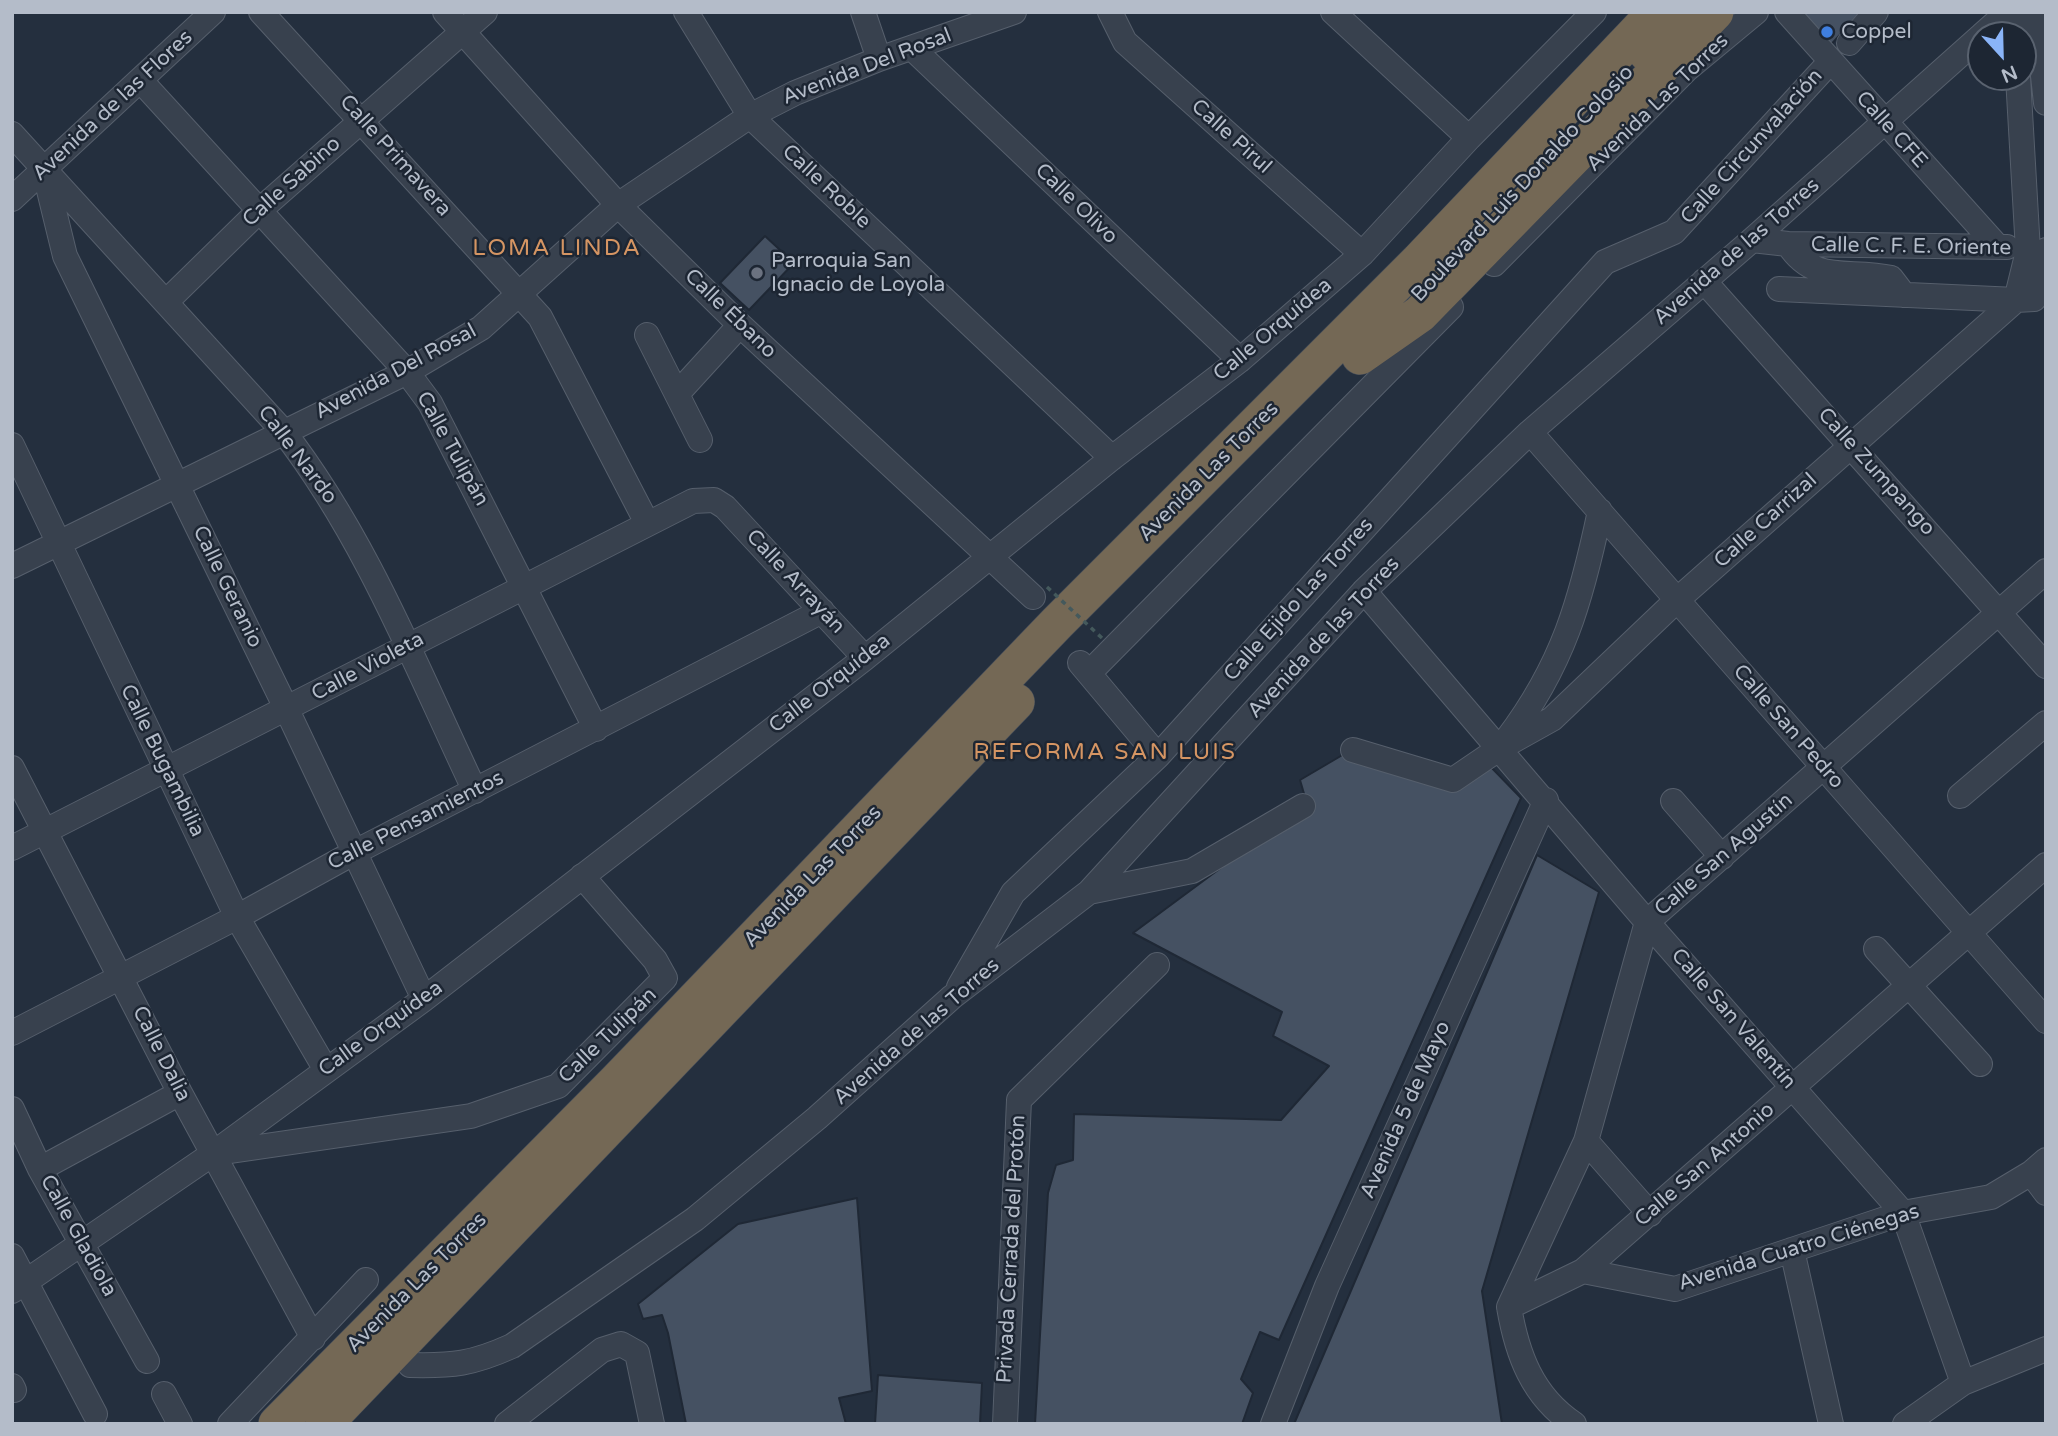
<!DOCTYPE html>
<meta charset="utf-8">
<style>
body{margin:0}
#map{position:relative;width:2058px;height:1436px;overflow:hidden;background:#242f3e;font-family:"Varela Round",sans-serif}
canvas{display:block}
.frame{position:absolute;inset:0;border:14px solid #b4bcc9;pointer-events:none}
.north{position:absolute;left:1967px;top:21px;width:70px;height:70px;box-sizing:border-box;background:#1d2633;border:2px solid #59626f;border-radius:50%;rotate:158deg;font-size:19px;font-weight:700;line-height:28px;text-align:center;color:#b4bcc9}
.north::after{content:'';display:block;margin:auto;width:24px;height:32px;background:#8ab4f8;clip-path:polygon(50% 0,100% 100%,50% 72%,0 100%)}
</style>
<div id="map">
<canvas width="2058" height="1436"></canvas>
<div class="frame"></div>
<div class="north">N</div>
</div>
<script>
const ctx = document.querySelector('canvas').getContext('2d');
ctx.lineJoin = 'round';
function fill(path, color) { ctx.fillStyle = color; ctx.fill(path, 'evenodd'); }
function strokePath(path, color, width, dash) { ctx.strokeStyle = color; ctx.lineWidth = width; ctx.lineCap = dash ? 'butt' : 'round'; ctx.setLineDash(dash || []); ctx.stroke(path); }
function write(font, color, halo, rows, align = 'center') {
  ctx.font = font + ' "Varela Round",sans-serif'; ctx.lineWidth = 5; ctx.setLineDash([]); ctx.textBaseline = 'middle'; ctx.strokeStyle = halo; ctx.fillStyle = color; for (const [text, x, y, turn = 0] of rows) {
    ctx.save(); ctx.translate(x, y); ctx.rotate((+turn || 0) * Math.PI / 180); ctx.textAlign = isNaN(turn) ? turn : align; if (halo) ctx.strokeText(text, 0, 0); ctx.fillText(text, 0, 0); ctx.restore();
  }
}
const building = new Path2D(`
 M 1795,12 L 1861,12 L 1826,50 Z
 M 765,236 L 794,263 L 749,310 L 720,283 Z
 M 1351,750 L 1452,783 L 1486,762 L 1521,798 L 1279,1340 L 1260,1332 L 1241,1379 L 1253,1393 L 1242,1424 L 1035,1424 L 1048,1193 L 1056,1165 L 1073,1160 L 1074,1114 L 1281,1120 L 1329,1066 L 1273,1036 L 1282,1012 L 1133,933 L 1307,804 L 1300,780 Z
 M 1537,855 L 1599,892 L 1482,1291 L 1502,1424 L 1294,1424 Z
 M 857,1198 L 872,1391 L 839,1398 L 846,1424 L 686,1424 L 668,1333 L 662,1315 L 643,1319 L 638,1304 L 738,1224 Z
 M 878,1375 L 982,1383 L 980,1424 L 875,1424 Z`);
const minor = new Path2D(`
 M 261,12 L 540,317 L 647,523
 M 445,12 L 618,205 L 740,325 L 1033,597
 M 686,12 L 750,116 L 1112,458
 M 863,12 L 879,59
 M 1110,12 L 1125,42 L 1362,254
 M 1333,12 L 1469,138
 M 1787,12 L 1997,246
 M 2014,12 L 2015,35
 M 2036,12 L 2046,103
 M 1982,35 L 2008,12
 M 1849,43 L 1876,12
 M 912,48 L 1240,360
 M 141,81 L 407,372 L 430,403 L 596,729
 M 12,134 L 283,431 C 366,538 417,669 475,791
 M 44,170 L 65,256 L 287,710 L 424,999
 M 12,199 L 213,12
 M 1752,240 L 1788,244 L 2007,247
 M 1788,244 C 1815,286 1850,268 1891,278 L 1904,295
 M 1494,264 L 1686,70 L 1756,12
 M 1704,281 L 2046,666
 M 1779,289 L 2016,300 L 2028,251 L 2018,77
 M 2034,299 L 2046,250
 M 166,302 L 261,209 L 485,12
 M 647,335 L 700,440
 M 677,394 L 740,325
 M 1530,432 L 2046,1021
 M 12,445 L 237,917 L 326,1070
 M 12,566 L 407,372 L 481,328 L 618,205 L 750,116 L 795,93 L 879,59 L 1014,12
 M 1364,591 L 1647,922 L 1903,1213 L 1963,1383
 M 1080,663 L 1158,756
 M 1089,673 L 1451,307
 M 1507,739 C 1563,665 1581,601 1600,511
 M 1353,750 L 1453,780 L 1500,748 L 1552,719 L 1677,600 L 2016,300 L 2034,299
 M 12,768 L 180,1093 L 313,1338
 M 1960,796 L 2046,723
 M 1673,801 L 1722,857
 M 12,848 L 693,501 L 714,500 L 725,507 L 865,658
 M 1089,892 L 1192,871 L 1303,806
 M 1876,949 L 1980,1064
 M 959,987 L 1013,893 L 1158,756 L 1605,262 L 1674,232 L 1830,62
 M 12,1033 L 237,917 L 355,852 L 822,611
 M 12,1109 L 40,1169 L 147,1361
 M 1586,1141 L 1650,1214
 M 217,1153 L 471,1116 L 558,1086 L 665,978 L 655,960 L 582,876
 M 40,1169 L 180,1093
 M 2031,1173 L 2046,1193
 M 1792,1250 L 1831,1424
 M 12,1256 L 95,1414
 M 1583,1271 L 1675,1289 L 1903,1213 L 1991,1197 L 2031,1173 L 2046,1160
 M 12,1291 L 214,1153 L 424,999 L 865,658 L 1112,458 L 1240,360 L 1362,254 L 1469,138 L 1594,12
 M 1509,1307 L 1586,1141 L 1647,922 L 2046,571
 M 1509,1307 L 1583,1271 L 2046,865
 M 1509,1307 C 1517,1354 1532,1396 1574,1424
 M 410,1365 C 453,1366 472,1364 512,1346 L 695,1219 L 817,1118 L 952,997 L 1089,892 L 1364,591 L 1530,432 L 1752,240 L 1981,36
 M 12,1386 L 14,1390
 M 164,1394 L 180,1424
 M 230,1424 L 366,1280
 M 507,1424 L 602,1350 L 621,1344 L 637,1353 L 652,1424
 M 1005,1424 L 1019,1100 L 1157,965
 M 1273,1424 L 1327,1286 L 1546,800
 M 1905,1424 L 1963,1383 L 2046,1349`);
const highway = new Path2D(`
 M 1647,53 L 1685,12
 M 1360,356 L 1420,314 L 1715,12
 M 277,1424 L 617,1081 L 1057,623 L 1419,261 L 1656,12
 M 324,1424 L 1016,702`);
const pathBridge = new Path2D(`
 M 1047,587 L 1103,639`);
const markers = [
 [1827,32,7,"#3f7fe0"],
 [757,273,7,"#6b7280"]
];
const poiNames = [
 ["Coppel",1841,32],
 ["Parroquia San",771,261],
 ["Ignacio de Loyola",771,285]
];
const streetNames = [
 ["Avenida Del Rosal",867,67,-21],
 ["Avenida Las Torres",1658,103,-44],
 ["Avenida de las Flores",113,106,-43],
 ["Calle CFE",1891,130,48],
 ["Calle Pirul",1231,137,42],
 ["Calle Circunvalación",1752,147,-48],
 ["Calle Primavera",395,156,48],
 ["Calle Sabino",292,182,-42],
 ["Boulevard Luis Donaldo Colosio",1523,184,-47],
 ["Calle Roble",826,187,43],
 ["Calle Olivo",1076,204,44],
 ["Calle C. F. E. Oriente",1911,247,1],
 ["Avenida de las Torres",1737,252,-41],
 ["Calle Ébano",730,314,44],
 ["Calle Orquídea",1273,330,-40],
 ["Avenida Del Rosal",396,372,-28],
 ["Calle Tulipán",452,449,61],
 ["Calle Nardo",297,455,53],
 ["Avenida Las Torres",1209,472,-45],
 ["Calle Zumpango",1876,472,48],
 ["Calle Carrizal",1766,521,-42],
 ["Calle Arrayán",795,582,47],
 ["Calle Geranio",227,587,64],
 ["Calle Ejido Las Torres",1299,600,-48],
 ["Avenida de las Torres",1324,638,-47],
 ["Calle Violeta",368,667,-28],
 ["Calle Orquídea",830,684,-38],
 ["Calle San Pedro",1788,727,49],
 ["Calle Bugambilia",162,761,64],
 ["Calle Pensamientos",416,821,-27],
 ["Calle San Agustín",1724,855,-41],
 ["Avenida Las Torres",813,877,-46],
 ["Calle San Valentín",1733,1019,49],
 ["Calle Orquídea",381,1029,-36],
 ["Avenida de las Torres",917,1032,-41],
 ["Calle Tulipán",608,1036,-44],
 ["Calle Dalia",161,1054,63],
 ["Avenida 5 de Mayo",1406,1110,-66],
 ["Calle San Antonio",1705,1165,-41],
 ["Calle Gladiola",78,1236,61],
 ["Avenida Cuatro Ciénegas",1799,1248,-17],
 ["Privada Cerrada del Protón",1012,1249,-87],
 ["Avenida Las Torres",417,1283,-45]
];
const neighbourhoodNames = [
 ["LOMA LINDA",557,249],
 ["REFORMA SAN LUIS",1105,753]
];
fill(building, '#455162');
strokePath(building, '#1f2835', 2);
strokePath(minor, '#565f6c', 26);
strokePath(highway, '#434c59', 38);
strokePath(minor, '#38414e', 24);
strokePath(highway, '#746855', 37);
strokePath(pathBridge, '#44595c', 3.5, [5, 5]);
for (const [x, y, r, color] of markers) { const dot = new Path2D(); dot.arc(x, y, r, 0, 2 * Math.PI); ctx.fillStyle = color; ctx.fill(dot); strokePath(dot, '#1d2633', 2.5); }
write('21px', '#b4bcc9', '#1d2633', poiNames, 'left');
write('21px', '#b4bcc9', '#1d2633', streetNames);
ctx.letterSpacing = '2px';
write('23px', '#d59563', '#1d2633', neighbourhoodNames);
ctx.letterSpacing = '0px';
</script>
